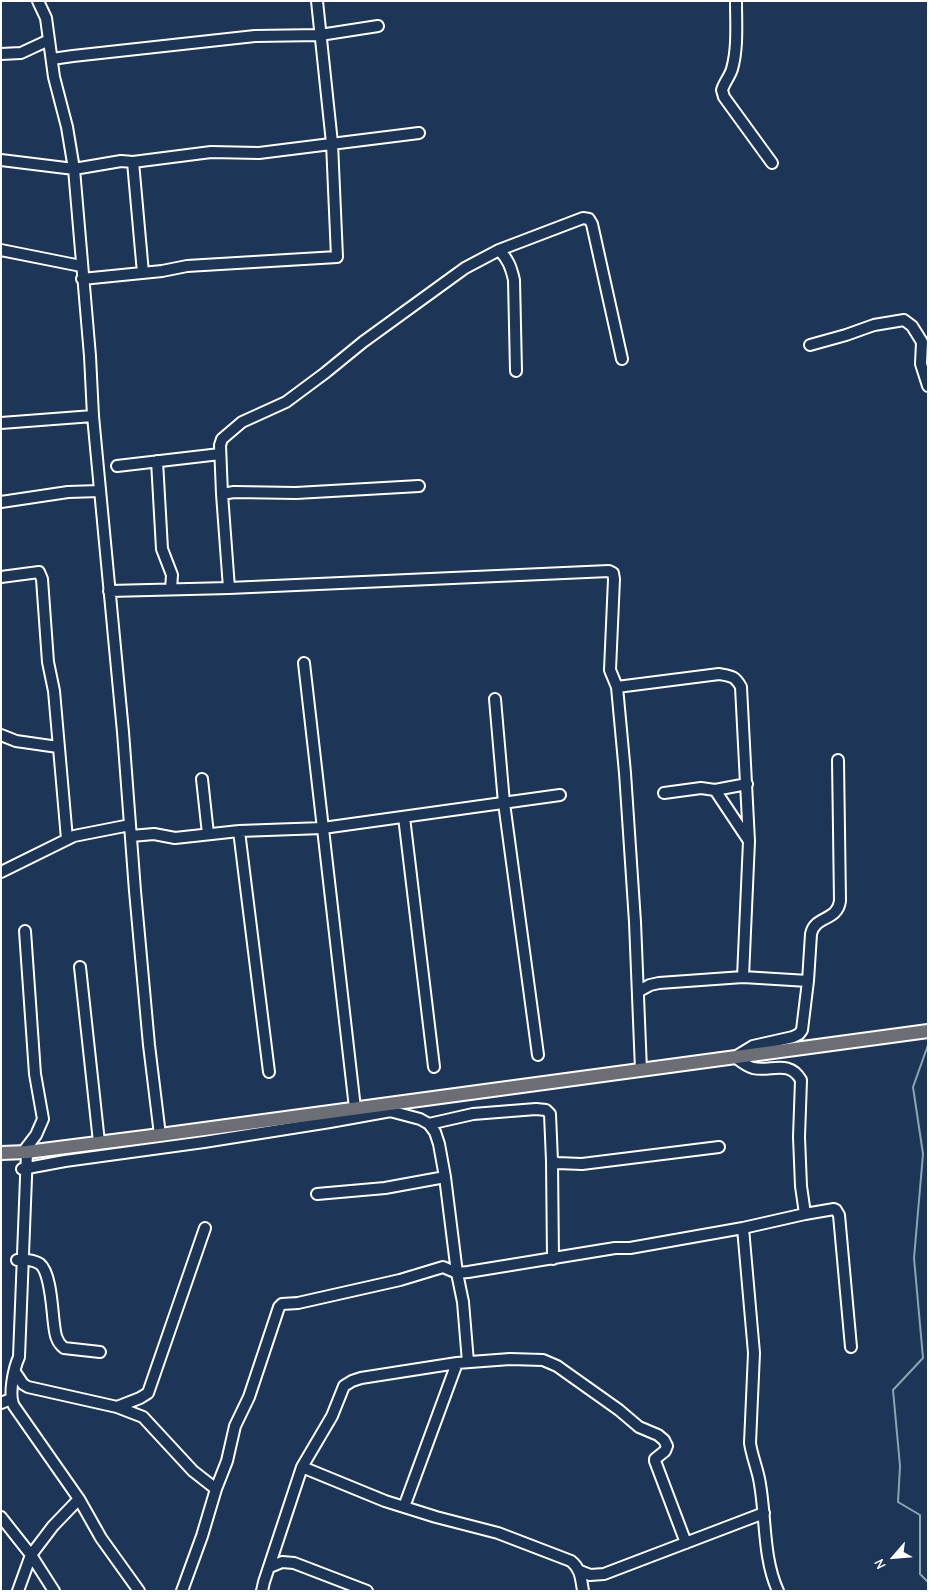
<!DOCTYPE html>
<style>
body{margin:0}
#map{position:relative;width:929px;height:1592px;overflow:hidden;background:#1d3557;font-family:"Comic Neue",sans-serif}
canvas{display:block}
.frame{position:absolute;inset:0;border:2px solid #fff;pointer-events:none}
.north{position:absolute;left:869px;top:1532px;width:50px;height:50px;-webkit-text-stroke:4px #1d3557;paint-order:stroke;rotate:243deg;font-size:14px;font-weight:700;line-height:20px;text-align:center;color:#fff}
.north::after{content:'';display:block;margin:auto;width:18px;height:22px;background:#fff;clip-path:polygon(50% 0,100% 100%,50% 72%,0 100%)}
</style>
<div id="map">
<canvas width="929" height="1592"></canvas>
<div class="frame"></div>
<div class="north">N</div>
</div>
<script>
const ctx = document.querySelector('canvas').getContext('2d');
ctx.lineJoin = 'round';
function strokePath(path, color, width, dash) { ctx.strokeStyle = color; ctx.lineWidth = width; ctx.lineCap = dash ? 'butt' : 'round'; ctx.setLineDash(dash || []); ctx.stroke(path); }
const stream = new Path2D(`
 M 928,1045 L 913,1087 L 923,1154 L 914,1258 L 923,1358 L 893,1390 L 900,1466 L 898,1502 L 920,1515 L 920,1574 L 928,1582`);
const minor = new Path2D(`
 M 38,1 L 46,18 L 54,77 L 67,127 L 74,169 L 90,356 L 93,416 L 123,732 L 135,891 L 149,1045 L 160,1135
 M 736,1 C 736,23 738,48 732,69 C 730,76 724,83 722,90 L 724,97 L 772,163
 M 1,54 L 21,53 L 49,40
 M 52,59 L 73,56 L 255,36 L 320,35 L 378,26
 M 1,160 L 74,169 L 121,161 L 133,162 L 211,152 L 259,153 L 419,133
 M 133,162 L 143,273
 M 1,250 L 81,266
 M 499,250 C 508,259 511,267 514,280 L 516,371
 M 82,279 L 162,271 L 187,266 L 337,257 L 332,143 L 317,1
 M 810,345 L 846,335 L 874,325 L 904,320 L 912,326 L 922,342 L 921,364 L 928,386
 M 1,423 L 93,416
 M 157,461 L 162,549 L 172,575 L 171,589
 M 117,466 L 220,454
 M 222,494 L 234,492 L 296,493 L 419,486
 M 1,502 L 68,492 L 100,491
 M 1,577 L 39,572 L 42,579 L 48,662 L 54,691 L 67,839
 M 229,588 L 222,494 L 220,445 L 222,439 L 242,422 L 286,402 L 325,373 L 363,342 L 465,268 L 499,250 L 583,218 L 589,219 L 592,224 L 622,359
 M 109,591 L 229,588 L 609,571 L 613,573 L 614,579 L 610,670 L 617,687 L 625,773 L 635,922 L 641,1070
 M 304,663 L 355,1108
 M 617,687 L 719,674 C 731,676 735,676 741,687 L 749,841 L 743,977
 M 495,699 L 504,803 L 538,1055
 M 1,735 L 16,741 L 58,747
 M 202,779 L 208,834
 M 715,790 L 749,841
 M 664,793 L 701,788 L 715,790 L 747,784
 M 404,817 L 434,1067
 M 239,831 L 269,1072
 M 131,836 L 154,834 L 175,838 L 239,831 L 323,828 L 560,795
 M 1,872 L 74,836 L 130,825
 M 80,967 L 99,1142
 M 639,991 L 650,985 L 659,983 L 743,977 L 808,981
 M 386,1110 L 420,1119 L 429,1124 L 435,1132 L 439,1144 L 445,1177 L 457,1273 L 463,1302 L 468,1362
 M 429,1124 L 473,1114 L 536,1109 L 546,1110 L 550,1114 L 552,1161 L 557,1163 L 582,1164 L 719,1147
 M 23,1152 L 36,1135 L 43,1119 L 35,1074 L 25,931
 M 27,1152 L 19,1357 C 14,1368 8,1395 14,1406 L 79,1499 L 101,1538 L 139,1591
 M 552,1161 L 553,1259
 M 22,1169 L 65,1161 L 204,1142 L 330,1122 L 391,1111
 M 317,1194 L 385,1188 L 445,1177
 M 805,1214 L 801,1186 L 799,1137 L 801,1080 C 789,1059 771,1072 753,1068 C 746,1066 740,1061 735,1057 L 753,1046 L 793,1037 L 799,1034 L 802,1030 L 808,981 L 811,934 C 815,915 837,922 840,901 L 838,760
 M 743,1228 L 754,1353 L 750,1443 C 752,1457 758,1470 760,1484 C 766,1519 763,1558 778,1591
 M 17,1260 C 24,1259 34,1260 40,1264 C 51,1273 52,1310 54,1324 C 55,1333 56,1342 64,1348 L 100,1352
 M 15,1372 L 23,1384 L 28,1387 L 117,1407 L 143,1417 L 193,1471 L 216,1489
 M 1,1403 L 11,1399
 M 117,1407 L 140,1398 L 148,1393 L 205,1228
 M 302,1467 L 385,1501 L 436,1517 L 498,1533 L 571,1561 C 581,1569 581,1579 583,1591
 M 404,1507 L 457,1363
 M 1,1517 L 31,1555 L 54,1591
 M 270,1567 L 282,1562 L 294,1563 L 367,1591
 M 580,1571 L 590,1575 L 604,1574 L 764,1513
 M 18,1591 L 31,1555 L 53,1526 L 79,1499
 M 182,1591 L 202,1536 L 216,1489 L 227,1461 L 235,1426 L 249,1397 L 279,1307 L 282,1304 L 298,1303 L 400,1280 L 443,1267 L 457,1273 L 468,1272 L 615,1248 L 630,1248 L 743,1228 L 805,1214 L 834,1209 L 836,1210 L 839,1215 L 851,1347
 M 262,1591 L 264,1582 L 302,1467 L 332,1416 L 344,1386 L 352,1381 L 361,1378 L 457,1363 L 510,1359 L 543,1360 L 557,1366 L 619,1410 L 639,1427 L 658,1435 L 664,1440 L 667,1446 L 665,1451 L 655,1459 L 655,1461 L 686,1543`);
const major = new Path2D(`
 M 1,1153 L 27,1152 L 160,1135 L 928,1031`);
strokePath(stream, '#8ba5b5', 2);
strokePath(minor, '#fff', 14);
strokePath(major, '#fff', 16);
strokePath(minor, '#1d3557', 10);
strokePath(major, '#6b6f75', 12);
</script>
